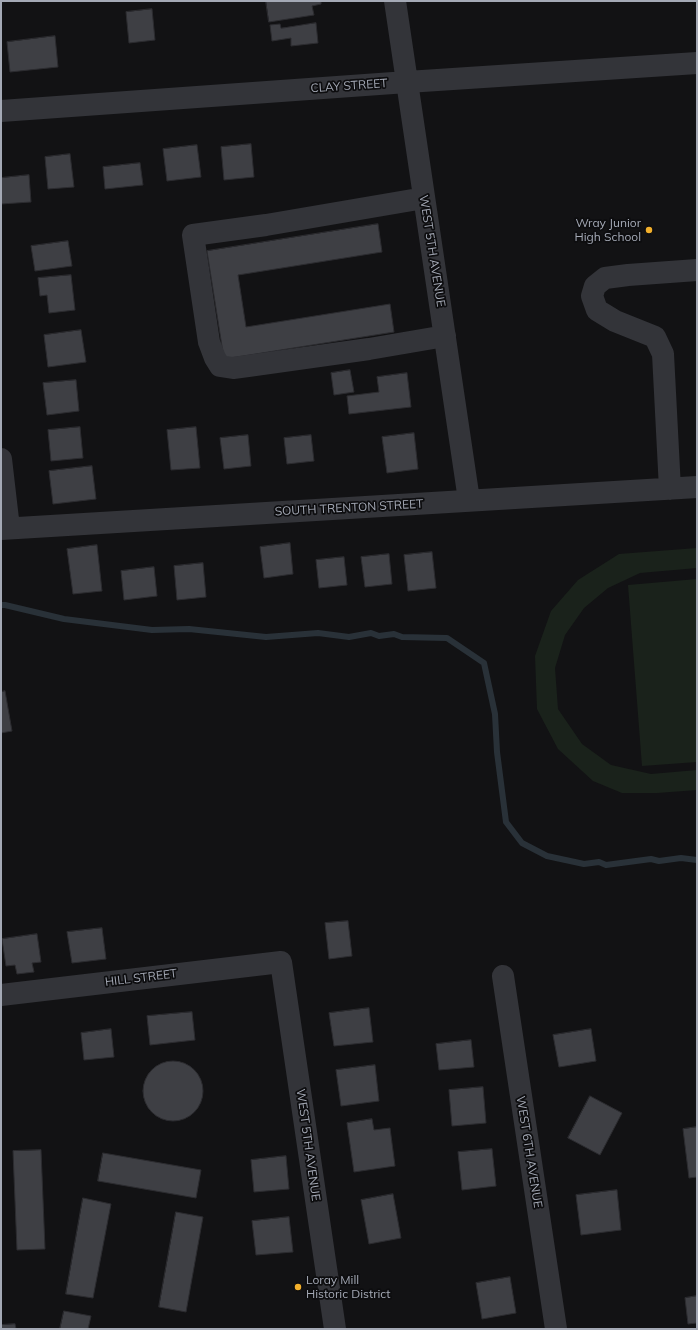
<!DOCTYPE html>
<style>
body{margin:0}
#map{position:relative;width:698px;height:1330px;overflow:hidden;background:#121214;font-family:Mulish,sans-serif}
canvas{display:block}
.frame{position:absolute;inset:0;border:2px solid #a4a9b5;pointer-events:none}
</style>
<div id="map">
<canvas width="698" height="1330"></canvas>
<div class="frame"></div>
</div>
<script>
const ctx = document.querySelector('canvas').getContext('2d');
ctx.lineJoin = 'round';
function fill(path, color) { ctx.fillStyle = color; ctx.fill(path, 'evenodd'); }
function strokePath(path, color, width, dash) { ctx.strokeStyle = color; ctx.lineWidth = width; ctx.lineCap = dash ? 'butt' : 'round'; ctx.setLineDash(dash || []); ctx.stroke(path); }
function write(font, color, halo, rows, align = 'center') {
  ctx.font = font + ' Mulish,sans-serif'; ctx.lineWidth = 3.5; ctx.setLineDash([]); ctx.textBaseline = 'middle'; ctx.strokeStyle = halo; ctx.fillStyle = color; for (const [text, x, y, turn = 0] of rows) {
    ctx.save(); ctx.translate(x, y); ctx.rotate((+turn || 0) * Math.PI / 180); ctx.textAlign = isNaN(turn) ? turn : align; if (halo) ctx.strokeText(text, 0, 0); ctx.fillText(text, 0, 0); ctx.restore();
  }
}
const green = new Path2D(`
 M 697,548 L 697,568 L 640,573 L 608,588 L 584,608 L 565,635 L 555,668 L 558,709 L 582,744 L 611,765 L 651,774 L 697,770 L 697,790 L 657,793 L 622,793 L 593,781 L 558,749 L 537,709 L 535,656 L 551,611 L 578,580 L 619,554 Z
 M 697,579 L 697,762 L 642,766 L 628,585 Z`);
const stream = new Path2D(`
 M 1,605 L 5,605 L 64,619 L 152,630 L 189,629 L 266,637 L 318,633 L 349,637 L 371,633 L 379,636 L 394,634 L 402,637 L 447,638 L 484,663 L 495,714 L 497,752 L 506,822 L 522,843 L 547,856 L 584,864 L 599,862 L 606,865 L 651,859 L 659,861 L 681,858 L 697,860`);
const building = new Path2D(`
 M 266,1 L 321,1 L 321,4 L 312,6 L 314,15 L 269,22 Z
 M 152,9 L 155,40 L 129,43 L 126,12 Z
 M 316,23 L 318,43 L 291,46 L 291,38 L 272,41 L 270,25 L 280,24 L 281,28 Z
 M 55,36 L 58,67 L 10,72 L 7,42 Z
 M 251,144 L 254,177 L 224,180 L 221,147 Z
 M 197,145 L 201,177 L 167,181 L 163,149 Z
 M 70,154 L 74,187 L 48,189 L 45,157 Z
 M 140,163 L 143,185 L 105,189 L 103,167 Z
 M 29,175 L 31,202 L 1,204 L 1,178 Z
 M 378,224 L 382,252 L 238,275 L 246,327 L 390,304 L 394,332 L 224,359 L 207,251 Z
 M 68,241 L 72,266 L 35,271 L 31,246 Z
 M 71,275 L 75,310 L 49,313 L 47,295 L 40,296 L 38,278 Z
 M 81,330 L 86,362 L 48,367 L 44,335 Z
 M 350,370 L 354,392 L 334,395 L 331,373 Z
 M 407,373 L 411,407 L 349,414 L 347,396 L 379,392 L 377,377 Z
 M 76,380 L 79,411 L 47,415 L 43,383 Z
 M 80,427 L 83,458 L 51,461 L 48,430 Z
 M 196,427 L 200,468 L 171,470 L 167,430 Z
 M 414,433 L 418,469 L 387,473 L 382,437 Z
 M 248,435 L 251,466 L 224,469 L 220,438 Z
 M 311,435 L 314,461 L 287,464 L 284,438 Z
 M 92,466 L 96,499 L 53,504 L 49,471 Z
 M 290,543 L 293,574 L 264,578 L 260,547 Z
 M 97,545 L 102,591 L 73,594 L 67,549 Z
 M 432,552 L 436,588 L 408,591 L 404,555 Z
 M 389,554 L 392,584 L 365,587 L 361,557 Z
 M 344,557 L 347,585 L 319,588 L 316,560 Z
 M 203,563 L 206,597 L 177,600 L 174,566 Z
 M 154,567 L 157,596 L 124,600 L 121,571 Z
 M 5,691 L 12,731 L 1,733 L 1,692 Z
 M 348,921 L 352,956 L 329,959 L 325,923 Z
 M 102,928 L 106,959 L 72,963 L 67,932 Z
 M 37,934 L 41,962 L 32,963 L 34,972 L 17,974 L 15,965 L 6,966 L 2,939 Z
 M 369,1008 L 373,1042 L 334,1046 L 329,1013 Z
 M 192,1012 L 195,1040 L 150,1045 L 147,1016 Z
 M 111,1029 L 114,1057 L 84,1060 L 81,1033 Z
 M 591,1029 L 596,1061 L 559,1067 L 553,1035 Z
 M 471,1040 L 474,1067 L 439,1070 L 436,1044 Z
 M143 1091a30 30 0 1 1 60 0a30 30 0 1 1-60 0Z
 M 375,1065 L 379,1101 L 341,1106 L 336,1070 Z
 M 483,1087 L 486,1123 L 452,1126 L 449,1090 Z
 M 590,1096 L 622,1113 L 600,1155 L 568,1138 Z
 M 372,1119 L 374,1130 L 390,1128 L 395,1166 L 354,1172 L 347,1123 Z
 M 697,1127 L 697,1177 L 689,1178 L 683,1129 Z
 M 492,1149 L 496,1186 L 462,1190 L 458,1152 Z
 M 41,1150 L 45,1249 L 17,1250 L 13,1151 Z
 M 103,1153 L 201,1170 L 196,1198 L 98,1181 Z
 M 286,1156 L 289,1189 L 254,1192 L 251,1160 Z
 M 617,1190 L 621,1230 L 581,1235 L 576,1195 Z
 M 393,1194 L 401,1238 L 369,1244 L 361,1200 Z
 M 83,1198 L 111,1204 L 93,1298 L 66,1294 Z
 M 176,1212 L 203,1217 L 186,1312 L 159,1307 Z
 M 289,1217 L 293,1252 L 256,1255 L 252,1221 Z
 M 510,1277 L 516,1313 L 482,1319 L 476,1283 Z
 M 697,1296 L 697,1323 L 688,1324 L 685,1298 Z
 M 64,1311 L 91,1316 L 88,1329 L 60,1329 Z
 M 15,1324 L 16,1329 L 1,1329 L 1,1325 Z`);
const minor = new Path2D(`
 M 395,1 L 469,500
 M 1,111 L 407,82 L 697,63
 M 424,198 L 266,225 L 193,235 L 209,342 L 215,358 L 220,366 L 233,368 L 248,366 L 369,349 L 445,336
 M 1,459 L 9,528
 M 670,489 L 663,354 L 655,337 L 615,321 L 597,310 L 592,296 L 595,286 L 605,278 L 628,275 L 697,270
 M 1,529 L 697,487
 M 503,976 L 556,1329
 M 1,995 L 281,962 L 335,1329`);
const markers = [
 [649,230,4,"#f3b02c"],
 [298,1287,4,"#f3b02c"]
];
const streetNames = [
 ["CLAY STREET",349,86,-4],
 ["WEST 5TH AVENUE",432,251,81],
 ["SOUTH TRENTON STREET",349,508,-3],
 ["HILL STREET",141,978,-7],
 ["WEST 5TH AVENUE",308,1145,82],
 ["WEST 6TH AVENUE",529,1152,81]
];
const poiNames = [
 ["Wray Junior",641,223],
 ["High School",641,237],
 ["Loray Mill",306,1280,"left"],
 ["Historic District",306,1294,"left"]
];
fill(green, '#1a221b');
strokePath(stream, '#293138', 6);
fill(building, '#3e3f44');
strokePath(building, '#2c2c30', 1);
strokePath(minor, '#333439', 22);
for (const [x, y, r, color] of markers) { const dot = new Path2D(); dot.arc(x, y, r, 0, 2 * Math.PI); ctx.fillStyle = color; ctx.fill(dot); strokePath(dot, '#0d0d0f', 1.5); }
write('12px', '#a4a9b5', '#0d0d0f', streetNames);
write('12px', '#a4a9b5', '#0d0d0f', poiNames, 'right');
</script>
